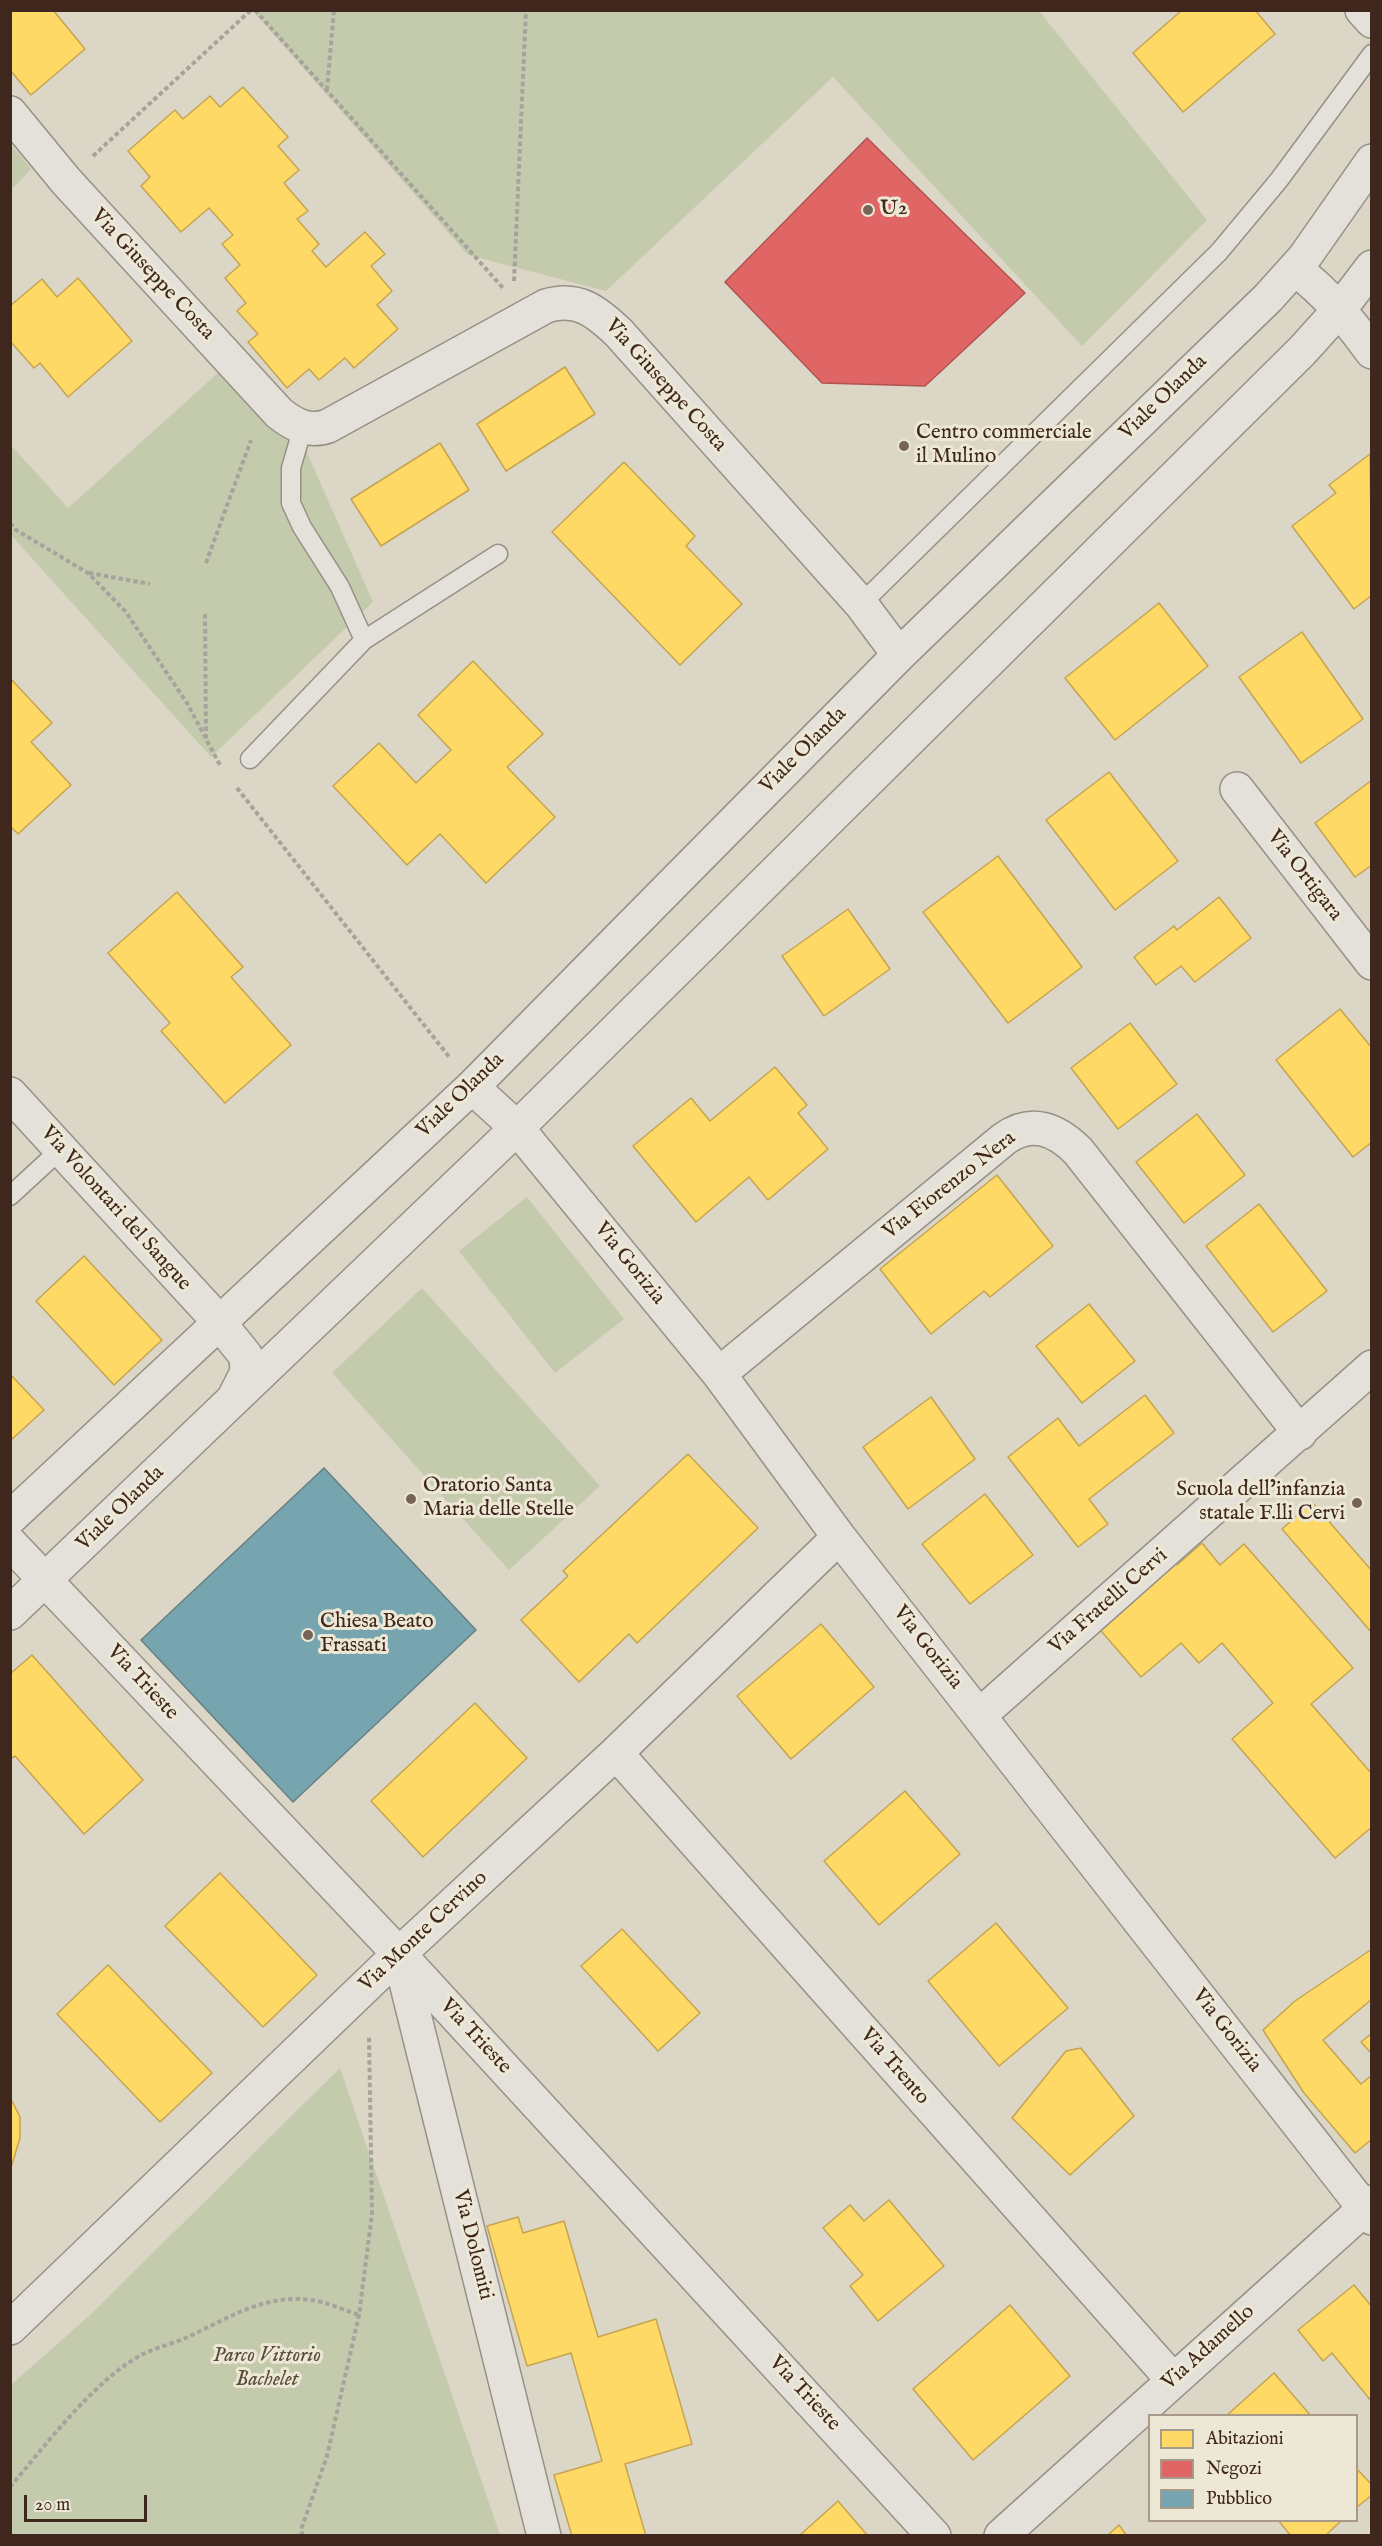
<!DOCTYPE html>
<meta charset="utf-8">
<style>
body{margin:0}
#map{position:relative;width:1382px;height:2546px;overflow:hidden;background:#dcd6c7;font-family:"IM FELL English",serif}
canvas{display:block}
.frame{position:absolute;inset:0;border:12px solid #3f271d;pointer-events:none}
.legend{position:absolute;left:1148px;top:2414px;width:210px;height:108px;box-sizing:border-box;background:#ede7d5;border:2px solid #a79a8b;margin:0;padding:8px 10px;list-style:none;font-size:18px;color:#3f271d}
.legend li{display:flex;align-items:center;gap:12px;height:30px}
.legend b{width:30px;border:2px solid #a79a8b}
.scale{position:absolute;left:24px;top:2495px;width:123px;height:27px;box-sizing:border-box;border:3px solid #3f271d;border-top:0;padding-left:8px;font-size:18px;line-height:21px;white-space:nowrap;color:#3f271d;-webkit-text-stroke:4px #ede7d5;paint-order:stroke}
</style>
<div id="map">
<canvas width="1382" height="2546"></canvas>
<div class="frame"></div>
<ul class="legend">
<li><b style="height:16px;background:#ffd966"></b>Abitazioni</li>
<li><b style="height:16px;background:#e06666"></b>Negozi</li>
<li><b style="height:16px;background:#76a5af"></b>Pubblico</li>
</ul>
<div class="scale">20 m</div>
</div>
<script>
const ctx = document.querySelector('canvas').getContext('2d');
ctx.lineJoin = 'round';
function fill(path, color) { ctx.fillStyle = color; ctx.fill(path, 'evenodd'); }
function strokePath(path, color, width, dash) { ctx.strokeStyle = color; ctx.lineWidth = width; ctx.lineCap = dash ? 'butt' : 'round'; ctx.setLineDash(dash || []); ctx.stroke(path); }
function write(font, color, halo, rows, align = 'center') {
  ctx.font = font + ' "IM FELL English",serif'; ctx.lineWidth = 6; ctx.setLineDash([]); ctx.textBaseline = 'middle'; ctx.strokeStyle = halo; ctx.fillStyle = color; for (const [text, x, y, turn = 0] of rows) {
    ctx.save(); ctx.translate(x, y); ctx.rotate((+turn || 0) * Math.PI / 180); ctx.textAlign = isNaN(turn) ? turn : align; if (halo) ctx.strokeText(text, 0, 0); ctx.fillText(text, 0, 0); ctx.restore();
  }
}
const green = new Path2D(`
 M 253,11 L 1039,11 L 1207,220 L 1082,346 L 833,77 L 606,291 L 468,255 Z
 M 11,144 L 31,169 L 11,190 L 10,190 Z
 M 230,362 L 300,437 L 373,602 L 211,757 L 11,535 L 10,444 L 68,508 Z
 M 527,1197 L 624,1319 L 555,1373 L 459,1251 Z
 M 422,1288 L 600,1486 L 509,1570 L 332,1373 Z
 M 340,2068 L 500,2535 L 11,2535 L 11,2385 L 90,2315 Z`);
const homes = new Path2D(`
 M 10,10 L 53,10 L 85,49 L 31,95 L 10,70 Z
 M 1182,10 L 1255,10 L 1275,34 L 1183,112 L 1133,53 Z
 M 243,87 L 288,137 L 278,146 L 299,170 L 284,183 L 308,211 L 297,219 L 319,244 L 312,251 L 326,267 L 365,232 L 385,254 L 371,266 L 392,291 L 377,305 L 398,329 L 354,368 L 345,358 L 319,380 L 309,369 L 287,388 L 248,342 L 258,334 L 237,311 L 246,303 L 225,278 L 240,265 L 222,244 L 233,235 L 209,208 L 181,232 L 141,186 L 150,177 L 128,151 L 175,110 L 183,119 L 210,96 L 220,107 Z
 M 78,278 L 132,341 L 68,397 L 40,363 L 34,368 L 10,341 L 10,306 L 42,279 L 57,297 Z
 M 565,367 L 595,414 L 506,471 L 477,424 Z
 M 440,443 L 469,490 L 381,546 L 351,499 Z
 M 1370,454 L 1372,595 L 1354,609 L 1292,526 L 1336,493 L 1329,485 Z
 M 624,462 L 695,536 L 686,546 L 742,604 L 680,665 L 552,532 Z
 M 1159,603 L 1208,666 L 1115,740 L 1065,678 Z
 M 1302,632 L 1363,719 L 1301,763 L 1239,677 Z
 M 473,661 L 543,734 L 507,767 L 555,817 L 486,883 L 440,834 L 407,865 L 333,786 L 379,743 L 416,783 L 451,750 L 418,715 Z
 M 10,678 L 52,723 L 31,742 L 71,785 L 18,834 L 10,826 Z
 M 1109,772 L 1178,861 L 1115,910 L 1046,820 Z
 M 1372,780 L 1372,865 L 1355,877 L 1315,823 Z
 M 998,856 L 1082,967 L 1008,1023 L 923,912 Z
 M 177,892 L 243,967 L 231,977 L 291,1045 L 225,1103 L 161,1031 L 170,1023 L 108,953 Z
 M 1219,897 L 1251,938 L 1195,982 L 1181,966 L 1156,985 L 1134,957 L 1174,926 L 1177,930 Z
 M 848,909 L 890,969 L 824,1016 L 782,956 Z
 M 1340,1009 L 1372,1048 L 1372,1142 L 1353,1157 L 1276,1060 Z
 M 1130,1023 L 1177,1084 L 1118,1129 L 1071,1068 Z
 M 775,1067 L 807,1105 L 798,1113 L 828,1149 L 768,1200 L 749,1177 L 696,1222 L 633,1146 L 691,1098 L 710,1121 Z
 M 1197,1114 L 1245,1175 L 1184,1223 L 1136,1162 Z
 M 997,1175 L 1053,1246 L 990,1297 L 984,1291 L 931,1334 L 880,1269 Z
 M 1259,1204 L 1327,1291 L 1273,1332 L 1206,1246 Z
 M 84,1256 L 162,1340 L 114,1385 L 36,1301 Z
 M 1089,1304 L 1135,1361 L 1082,1403 L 1036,1346 Z
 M 10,1374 L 44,1410 L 10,1441 Z
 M 1145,1395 L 1174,1433 L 1089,1499 L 1108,1524 L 1078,1547 L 1008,1457 L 1058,1418 L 1079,1446 Z
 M 931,1397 L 975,1459 L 908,1509 L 863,1447 Z
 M 688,1454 L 758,1528 L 637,1643 L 629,1634 L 579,1682 L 521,1620 L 568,1576 L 563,1571 Z
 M 985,1494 L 1033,1555 L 970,1604 L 922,1544 Z
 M 1312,1502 L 1372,1571 L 1372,1633 L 1282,1529 Z
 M 1202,1543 L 1220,1565 L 1244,1544 L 1353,1668 L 1311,1704 L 1372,1774 L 1372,1827 L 1335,1858 L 1232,1739 L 1273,1703 L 1222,1643 L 1199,1663 L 1181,1643 L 1141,1677 L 1095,1624 L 1171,1558 L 1177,1565 Z
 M 821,1624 L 874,1687 L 791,1759 L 737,1696 Z
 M 32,1655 L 143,1780 L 84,1834 L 15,1756 L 10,1759 L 10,1674 Z
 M 475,1703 L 527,1758 L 423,1857 L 371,1801 Z
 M 905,1791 L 960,1854 L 879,1925 L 824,1861 Z
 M 220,1873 L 317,1975 L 263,2027 L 165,1926 Z
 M 996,1923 L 1068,2008 L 999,2066 L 928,1981 Z
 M 622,1929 L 700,2013 L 658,2051 L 581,1966 Z
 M 1372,1949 L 1372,1999 L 1323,2040 L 1361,2084 L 1372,2075 L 1372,2139 L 1355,2153 L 1304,2093 L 1263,2030 L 1295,2001 Z
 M 108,1965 L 212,2073 L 160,2122 L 57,2014 Z
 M 1372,2033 L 1372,2054 L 1361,2042 Z
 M 1081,2048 L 1134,2116 L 1070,2175 L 1012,2118 L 1066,2051 Z
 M 10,2097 L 20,2117 L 20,2138 L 10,2171 Z
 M 889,2200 L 944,2266 L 878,2321 L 850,2286 L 863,2275 L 823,2228 L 850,2205 L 864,2221 Z
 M 518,2217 L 523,2233 L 564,2221 L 598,2337 L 656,2319 L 692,2444 L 625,2464 L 646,2536 L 572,2536 L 554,2475 L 602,2461 L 571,2353 L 527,2366 L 487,2226 Z
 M 1354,2285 L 1372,2307 L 1372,2402 L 1332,2353 L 1323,2361 L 1298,2330 Z
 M 1010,2305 L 1070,2376 L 973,2460 L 913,2389 Z
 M 1274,2373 L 1311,2416 L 1226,2416 Z
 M 1356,2468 L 1372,2485 L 1372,2495 L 1356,2508 Z
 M 838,2501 L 868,2536 L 799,2536 Z
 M 1278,2520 L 1342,2520 L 1325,2536 L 1291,2536 Z
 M 1119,2525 L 1127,2536 L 1107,2536 Z`);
const shops = new Path2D(`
 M 867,138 L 1025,293 L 925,386 L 822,383 L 725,282 Z`);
const public = new Path2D(`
 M 324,1468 L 476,1630 L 293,1802 L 141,1640 Z`);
const path = new Path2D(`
 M 255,10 L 503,288
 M 327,90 L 334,10
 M 93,156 L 251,10
 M 514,281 L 526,10
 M 10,523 L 16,530 L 88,573 L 126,612 L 187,703 L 220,765
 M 206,563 L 251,440
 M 89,573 L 150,584
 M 205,614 L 206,740
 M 237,788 L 450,1058
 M 10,2487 C 45,2446 95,2379 143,2354 C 158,2347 175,2343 190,2336 C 230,2317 265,2294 311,2300 C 327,2302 344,2310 359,2315
 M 302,2536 L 302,2527 L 327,2456 L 359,2315 L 372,2214 L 369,2036`);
const service = new Path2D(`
 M 303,427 L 291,468 L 291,503 L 302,527 L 340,587 L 364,640
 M 861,604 L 1219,252 L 1279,180 L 1372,54
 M 250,759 L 364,640 L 498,554
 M 10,1196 L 61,1149`);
const minor = new Path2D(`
 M 1362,10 L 1372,21
 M 10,113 L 66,181 L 279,413 C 294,425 309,433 328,426 L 546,306 C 578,296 597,312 619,333 L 861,604 L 899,655
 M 1295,269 C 1327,293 1348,319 1372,352
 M 1237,789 L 1372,963
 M 472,1087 L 517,1128 L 719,1374 L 839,1537 L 1372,2218
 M 10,1094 L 212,1314 L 246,1356 L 247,1372 L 234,1398
 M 719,1374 L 1004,1139 C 1031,1119 1056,1129 1078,1151 L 1300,1433
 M 10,1518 L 472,1087 L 899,655 L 1268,298 L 1304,258 L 1372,161
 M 10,1543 L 399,1954 L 934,2536
 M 10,1613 L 517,1128 L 1302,351 L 1340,309 L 1372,267
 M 980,1715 L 1372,1367
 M 616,1753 L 1173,2380
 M 400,1958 L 544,2536
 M 10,2328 L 399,1954 L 616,1753 L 839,1537
 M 1001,2536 L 1372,2202`);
const markers = [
 [868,210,6,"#766458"],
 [904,446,6,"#766458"],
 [411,1499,6,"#766458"],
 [1357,1503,6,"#766458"],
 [308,1635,6,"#766458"]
];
const poiNames = [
 ["U2",880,210],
 ["Centro commerciale",916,434],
 ["il Mulino",916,458],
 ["Oratorio Santa",423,1487],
 ["Maria delle Stelle",423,1511],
 ["Scuola dell’infanzia",1345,1491,"right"],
 ["statale F.lli Cervi",1345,1515,"right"],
 ["Chiesa Beato",320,1623],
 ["Frassati",320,1647]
];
const streetNames = [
 ["Via Giuseppe Costa",152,275,47],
 ["Via Giuseppe Costa",665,386,48],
 ["Viale Olanda",1164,398,-44],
 ["Viale Olanda",804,751,-45],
 ["Via Ortigara",1304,876,52],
 ["Viale Olanda",461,1096,-44],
 ["Via Fiorenzo Nera",950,1186,-38],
 ["Via Volontari del Sangue",115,1209,48],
 ["Via Gorizia",629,1264,51],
 ["Viale Olanda",121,1509,-44],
 ["Via Fratelli Cervi",1109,1602,-41],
 ["Via Gorizia",927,1648,52],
 ["Via Trieste",142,1683,47],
 ["Via Monte Cervino",424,1932,-43],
 ["Via Gorizia",1226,2031,52],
 ["Via Trieste",475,2037,47],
 ["Via Trento",894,2067,49],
 ["Via Dolomiti",472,2245,76],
 ["Via Adamello",1209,2348,-42],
 ["Via Trieste",804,2394,47]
];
const parkNames = [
 ["Parco Vittorio",267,2357],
 ["Bachelet",267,2381]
];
fill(green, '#c4caac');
fill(homes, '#ffd966');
strokePath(homes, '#c5a450', 1.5);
fill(shops, '#e06666');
strokePath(shops, '#b05350', 1.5);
fill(public, '#76a5af');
strokePath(public, '#667f83', 1.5);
strokePath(service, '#969086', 21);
strokePath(minor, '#969086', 36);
strokePath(path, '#a7a29c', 4, [4.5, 3]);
strokePath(service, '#e4e1da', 18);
strokePath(minor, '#e4e1da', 33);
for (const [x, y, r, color] of markers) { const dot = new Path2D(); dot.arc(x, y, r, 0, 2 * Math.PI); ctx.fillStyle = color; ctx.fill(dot); strokePath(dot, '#ede7d5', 2); }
write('21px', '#3f271d', '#ede7d5', poiNames, 'left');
write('21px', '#3f271d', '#ede7d5', streetNames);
write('italic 21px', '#5b4d3b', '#ede7d5', parkNames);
</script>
